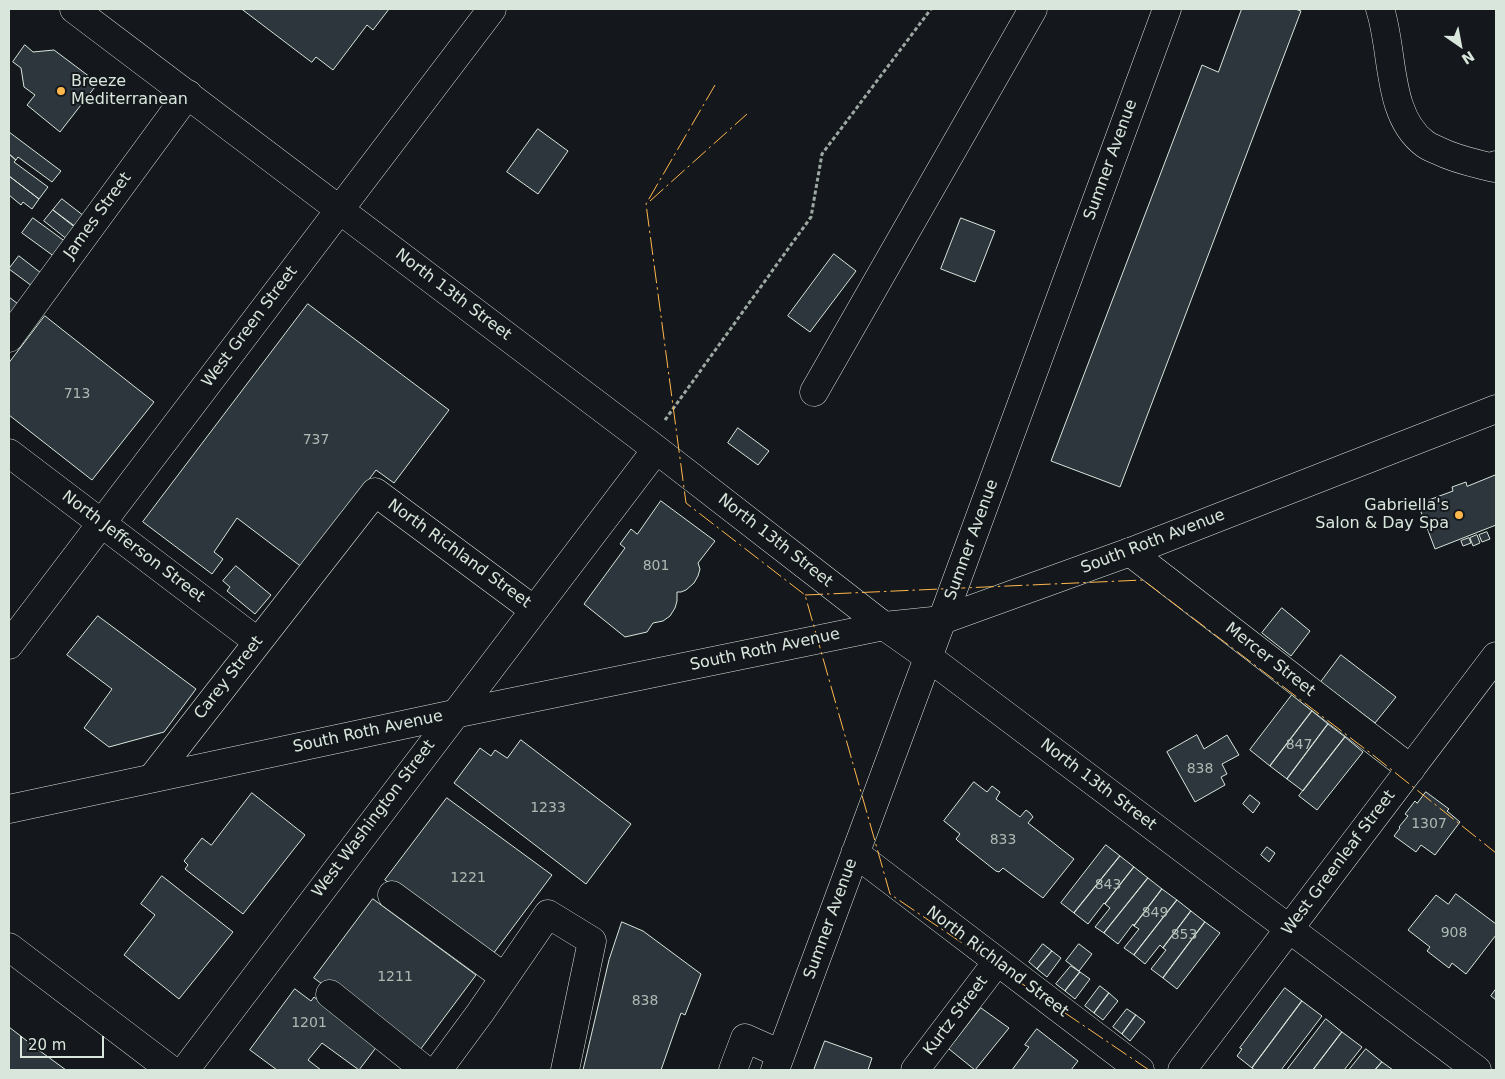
<!DOCTYPE html>
<style>
body{margin:0}
#map{position:relative;width:1505px;height:1079px;overflow:hidden;background:#14181c;font-family:"DejaVu Sans",sans-serif}
canvas{display:block}
.frame{position:absolute;inset:0;border:10px solid #d8e6dc;pointer-events:none}
.north{position:absolute;left:1435px;top:20px;width:50px;height:50px;-webkit-text-stroke:4px #14181c;paint-order:stroke;rotate:147deg;font-size:14px;font-weight:700;line-height:20px;text-align:center;color:#d8e6dc}
.north::after{content:'';display:block;margin:auto;width:18px;height:22px;background:#d8e6dc;clip-path:polygon(50% 0,100% 100%,50% 72%,0 100%)}
.scale{position:absolute;left:20px;top:1036px;width:84px;height:22px;box-sizing:border-box;border:2px solid #d8e6dc;border-top:0;padding-left:6px;font-size:15px;line-height:18px;white-space:nowrap;color:#d8e6dc;-webkit-text-stroke:4px #14181c;paint-order:stroke}
</style>
<div id="map">
<canvas width="1505" height="1079"></canvas>
<div class="frame"></div>
<div class="north">N</div>
<div class="scale">20 m</div>
</div>
<script>
const ctx = document.querySelector('canvas').getContext('2d');
ctx.lineJoin = 'round';
function fill(path, color) { ctx.fillStyle = color; ctx.fill(path, 'evenodd'); }
function strokePath(path, color, width, dash) { ctx.strokeStyle = color; ctx.lineWidth = width; ctx.lineCap = dash ? 'butt' : 'round'; ctx.setLineDash(dash || []); ctx.stroke(path); }
function write(font, color, halo, rows, align = 'center') {
  ctx.font = font + ' "DejaVu Sans",sans-serif'; ctx.lineWidth = 4; ctx.setLineDash([]); ctx.textBaseline = 'middle'; ctx.strokeStyle = halo; ctx.fillStyle = color; for (const [text, x, y, turn = 0] of rows) {
    ctx.save(); ctx.translate(x, y); ctx.rotate((+turn || 0) * Math.PI / 180); ctx.textAlign = isNaN(turn) ? turn : align; if (halo) ctx.strokeText(text, 0, 0); ctx.fillText(text, 0, 0); ctx.restore();
  }
}
const building = new Path2D(`
 M 242,9 L 389,9 L 373,30 L 367,25 L 333,70 L 316,57 L 312,62 Z
 M 1242,9 L 1295,9 L 1301,11 L 1120,487 L 1051,461 L 1202,65 L 1218,72 Z
 M 25,45 L 33,52 L 54,50 L 98,83 L 60,132 L 27,105 L 35,95 L 24,87 L 21,68 L 13,62 Z
 M 538,129 L 568,151 L 538,194 L 507,172 Z
 M 9,132 L 61,171 L 52,182 L 18,157 L 16,160 L 9,154 Z
 M 9,154 L 16,160 L 14,162 L 48,187 L 39,199 L 9,176 Z
 M 9,176 L 39,199 L 32,209 L 23,202 L 21,205 L 9,195 Z
 M 62,199 L 84,216 L 76,227 L 53,210 Z
 M 53,210 L 77,229 L 68,240 L 44,221 Z
 M 33,218 L 66,242 L 55,257 L 22,233 Z
 M 961,218 L 995,231 L 975,282 L 941,269 Z
 M 834,254 L 856,271 L 810,332 L 788,316 Z
 M 19,256 L 41,273 L 32,286 L 9,269 Z
 M 9,297 L 18,304 L 9,317 Z
 M 308,304 L 449,410 L 394,483 L 376,470 L 303,568 L 237,518 L 214,552 L 223,559 L 212,574 L 143,522 Z
 M 45,316 L 154,402 L 92,480 L 9,415 L 9,363 Z
 M 738,428 L 769,451 L 758,465 L 728,443 Z
 M 1496,475 L 1496,525 L 1435,549 L 1418,504 L 1453,491 L 1452,487 L 1466,482 L 1467,486 Z
 M 661,501 L 715,541 L 698,563 L 700,569 L 698,576 L 694,583 L 686,590 L 681,592 L 677,592 L 677,601 L 675,608 L 670,616 L 663,621 L 653,623 L 647,632 L 625,637 L 584,604 L 625,548 L 620,544 L 631,529 L 637,534 Z
 M 1487,532 L 1490,539 L 1482,542 L 1479,535 Z
 M 1477,535 L 1480,543 L 1473,546 L 1470,538 Z
 M 1469,538 L 1471,543 L 1463,546 L 1461,541 Z
 M 236,566 L 271,595 L 255,614 L 227,591 L 230,587 L 223,581 Z
 M 1282,608 L 1310,631 L 1291,656 L 1262,633 Z
 M 98,616 L 196,689 L 164,732 L 109,747 L 84,728 L 112,689 L 67,655 Z
 M 1341,655 L 1396,697 L 1375,723 L 1321,682 Z
 M 1292,695 L 1312,711 L 1270,766 L 1250,750 Z
 M 1312,711 L 1328,724 L 1287,779 L 1270,766 Z
 M 1328,724 L 1345,737 L 1303,791 L 1287,779 Z
 M 1197,735 L 1204,749 L 1227,735 L 1239,755 L 1222,764 L 1227,774 L 1221,777 L 1225,785 L 1195,802 L 1167,752 Z
 M 1345,737 L 1363,752 L 1317,810 L 1299,796 Z
 M 521,740 L 631,824 L 586,884 L 454,783 L 480,748 L 491,756 L 495,750 L 507,758 Z
 M 974,782 L 987,792 L 992,786 L 1000,792 L 996,799 L 1020,817 L 1026,810 L 1030,813 L 1033,817 L 1028,823 L 1074,859 L 1043,898 L 1003,868 L 999,872 L 996,871 L 958,841 L 956,839 L 960,834 L 944,821 Z
 M 1426,792 L 1449,809 L 1447,811 L 1460,822 L 1435,855 L 1421,845 L 1416,852 L 1394,836 L 1400,828 L 1399,827 L 1408,816 L 1405,814 L 1415,801 L 1417,803 Z
 M 252,793 L 305,835 L 243,914 L 185,869 L 188,865 L 184,861 L 202,838 L 211,845 Z
 M 1250,795 L 1260,803 L 1253,813 L 1243,804 Z
 M 447,798 L 552,875 L 490,958 L 385,880 Z
 M 1106,845 L 1120,856 L 1074,913 L 1061,903 Z
 M 1267,847 L 1275,853 L 1269,862 L 1261,855 Z
 M 1120,856 L 1134,867 L 1105,904 L 1104,903 L 1088,924 L 1074,913 Z
 M 1134,867 L 1148,878 L 1104,933 L 1095,927 L 1110,908 L 1105,904 Z
 M 162,876 L 233,932 L 179,999 L 124,955 L 155,915 L 141,904 Z
 M 1148,878 L 1162,889 L 1134,926 L 1133,924 L 1118,944 L 1104,933 Z
 M 1162,889 L 1177,900 L 1134,955 L 1124,948 L 1139,929 L 1134,926 Z
 M 1456,894 L 1496,924 L 1496,935 L 1466,974 L 1452,963 L 1449,968 L 1427,951 L 1430,947 L 1408,930 L 1436,895 L 1448,904 Z
 M 373,899 L 476,975 L 417,1054 L 314,978 Z
 M 1177,900 L 1191,911 L 1163,948 L 1160,945 L 1145,964 L 1134,955 Z
 M 1191,911 L 1205,922 L 1163,978 L 1151,969 L 1166,950 L 1163,948 Z
 M 622,922 L 643,931 L 701,974 L 685,1015 L 681,1013 L 661,1070 L 583,1070 L 609,960 Z
 M 1205,922 L 1220,933 L 1177,989 L 1163,978 Z
 M 1043,944 L 1052,951 L 1037,969 L 1029,962 Z
 M 1079,944 L 1092,954 L 1079,971 L 1066,961 Z
 M 1052,951 L 1061,958 L 1047,977 L 1037,969 Z
 M 1071,966 L 1080,972 L 1065,991 L 1056,984 Z
 M 1080,972 L 1090,979 L 1075,999 L 1065,991 Z
 M 1100,986 L 1109,993 L 1094,1013 L 1085,1006 Z
 M 1285,988 L 1302,1001 L 1252,1068 L 1237,1056 L 1242,1049 L 1240,1048 Z
 M 295,989 L 311,1001 L 314,997 L 378,1045 L 359,1070 L 322,1043 L 308,1060 L 321,1070 L 277,1070 L 250,1050 Z
 M 1496,989 L 1496,1000 L 1491,996 Z
 M 1109,993 L 1118,1001 L 1103,1020 L 1094,1013 Z
 M 1302,1001 L 1322,1016 L 1281,1070 L 1255,1070 L 1252,1068 Z
 M 981,1008 L 1009,1028 L 975,1070 L 949,1049 Z
 M 1127,1009 L 1136,1015 L 1122,1034 L 1113,1027 Z
 M 1136,1015 L 1145,1022 L 1130,1041 L 1122,1034 Z
 M 1326,1019 L 1342,1032 L 1313,1070 L 1287,1070 Z
 M 9,1027 L 40,1051 L 66,1070 L 9,1070 Z
 M 1037,1029 L 1078,1061 L 1071,1070 L 1012,1070 L 1029,1047 L 1025,1045 Z
 M 1342,1032 L 1362,1047 L 1344,1070 L 1313,1070 Z
 M 825,1041 L 872,1058 L 868,1070 L 814,1070 Z
 M 1366,1049 L 1382,1062 L 1375,1070 L 1349,1070 Z
 M 1382,1062 L 1393,1070 L 1375,1070 Z`);
const path = new Path2D(`
 M 665,420 L 811,217 L 822,154 L 931,9`);
const minor = new Path2D(`
 M 74,9 L 648,443 L 884,626 L 928,657 L 1477,1070
 M 1380,9 C 1394,51 1386,115 1425,144 C 1429,147 1435,149 1439,151 C 1457,160 1475,163 1494,168 L 1496,165
 M 9,338 L 188,94
 M 814,392 L 1033,9
 M 9,453 L 258,642
 M 1130,552 L 1411,769
 M 9,645 L 492,9
 M 152,778 L 375,492 L 534,610
 M 855,853 L 1140,1070
 M 392,895 L 504,977
 M 9,947 L 171,1070
 M 330,994 L 425,1070
 M 185,1070 L 656,450
 M 438,1070 L 480,1013 L 548,914 L 592,941 L 565,1070
 M 733,1070 L 745,1038 L 781,1054
 M 775,1070 L 942,620 L 1167,9
 M 915,1070 L 997,962
 M 1182,1070 L 1496,656`);
const major = new Path2D(`
 M 9,809 L 454,714 L 884,626 L 942,620 L 1130,552 L 1496,409`);
const power = new Path2D(`
 M 715,85 L 646,204 L 686,503 L 805,595 L 890,894 L 1149,1070
 M 650,201 L 747,114
 M 805,595 L 1143,580 L 1373,755 L 1496,853`);
const markers = [
 [61,91,5,"#ffb74d"],
 [1459,515,5,"#ffb74d"]
];
const numberNames = [
 ["713",77,394],
 ["737",316,440],
 ["801",656,566],
 ["847",1299,745],
 ["838",1200,769],
 ["1233",548,808],
 ["1307",1429,824],
 ["833",1003,840],
 ["1221",468,878],
 ["843",1108,885],
 ["849",1155,913],
 ["908",1454,933],
 ["853",1184,935],
 ["1211",395,977],
 ["838",645,1001],
 ["1201",309,1023]
];
const poiNames = [
 ["Breeze",71,82],
 ["Mediterranean",71,100],
 ["Gabriella's",1449,506,"right"],
 ["Salon & Day Spa",1449,524,"right"]
];
const streetNames = [
 ["Sumner Avenue",1111,160,-70],
 ["James Street",98,216,-54],
 ["North 13th Street",453,295,37],
 ["West Green Street",250,327,-53],
 ["Sumner Avenue",972,540,-70],
 ["North 13th Street",775,541,38],
 ["South Roth Avenue",1153,542,-21],
 ["North Jefferson Street",133,547,37],
 ["North Richland Street",459,554,36],
 ["South Roth Avenue",765,650,-12],
 ["Mercer Street",1270,660,38],
 ["Carey Street",229,678,-52],
 ["South Roth Avenue",368,732,-12],
 ["North 13th Street",1098,785,37],
 ["West Washington Street",374,819,-53],
 ["West Greenleaf Street",1339,863,-53],
 ["Sumner Avenue",831,919,-70],
 ["North Richland Street",997,962,37],
 ["Kurtz Street",956,1016,-53]
];
fill(building, '#2c363c');
strokePath(building, '#d8e6dc', 1);
strokePath(minor, '#d8e6dc', 29);
strokePath(major, '#d8e6dc', 29);
strokePath(path, '#9da8a2', 3, [4, 2.5]);
strokePath(minor, '#14181c', 28);
strokePath(major, '#14181c', 28);
strokePath(power, '#ffb74d', 1, [18, 4, 2.5, 4]);
for (const [x, y, r, color] of markers) { const dot = new Path2D(); dot.arc(x, y, r, 0, 2 * Math.PI); ctx.fillStyle = color; ctx.fill(dot); strokePath(dot, '#14181c', 2); }
write('14px', '#adbab4', null, numberNames);
write('16px', '#d8e6dc', '#14181c', poiNames, 'left');
write('16px', '#d8e6dc', '#14181c', streetNames);
</script>
